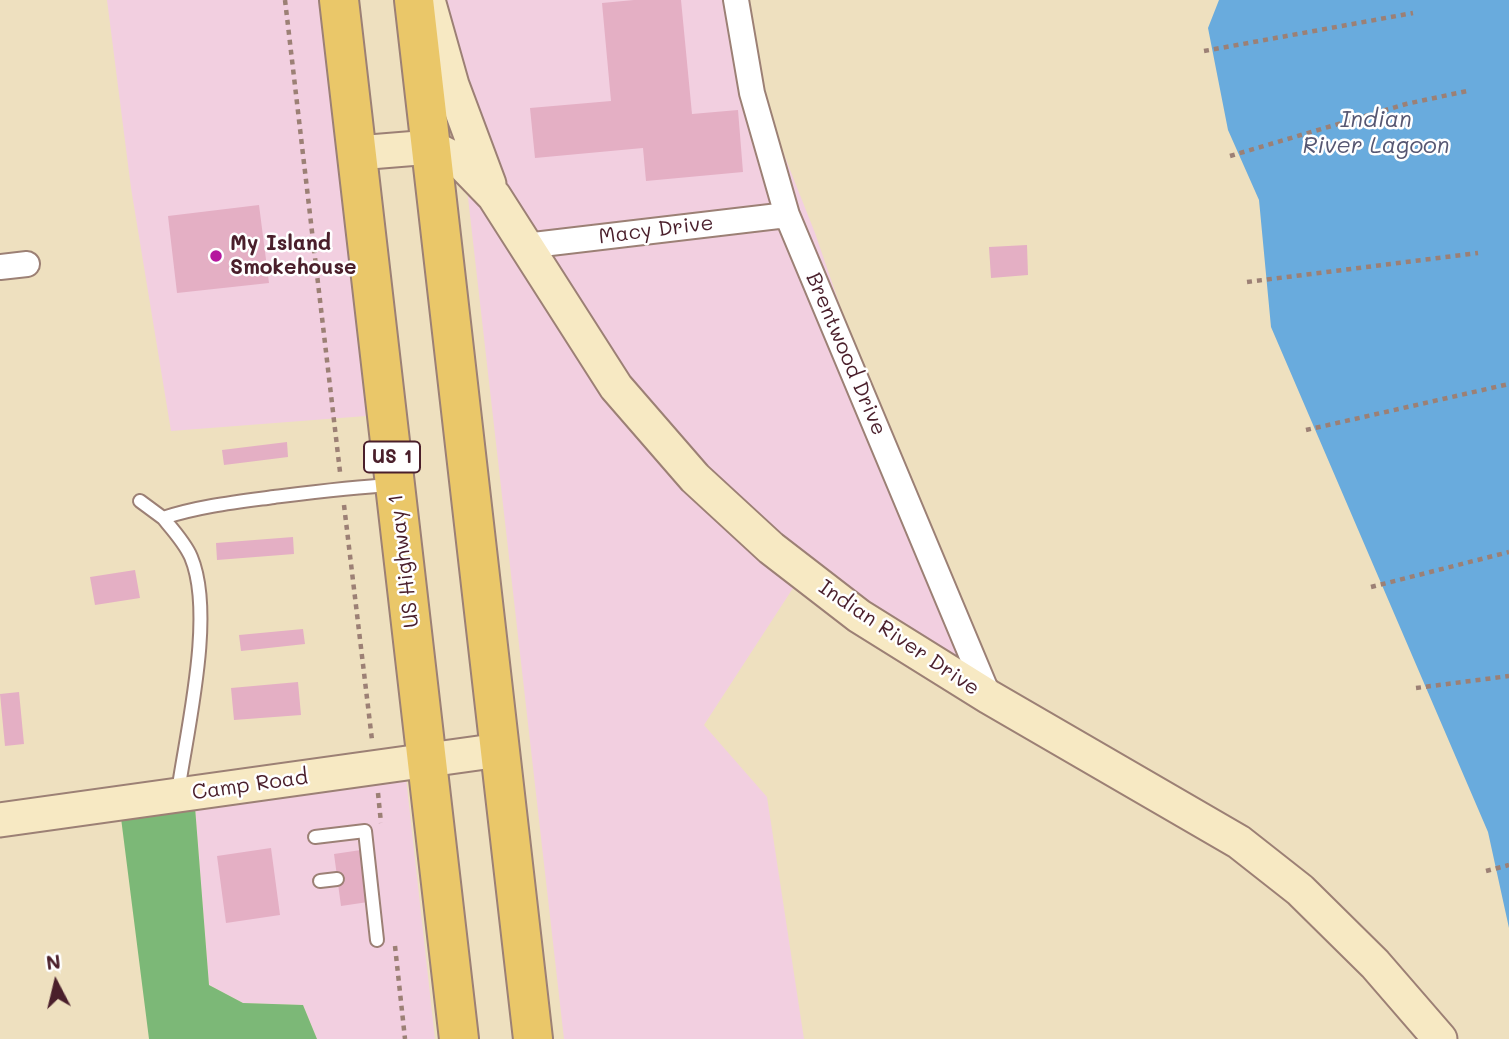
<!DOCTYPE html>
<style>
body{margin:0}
#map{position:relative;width:1509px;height:1039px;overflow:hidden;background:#eee0bf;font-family:Mali,sans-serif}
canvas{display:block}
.north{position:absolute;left:21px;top:948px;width:70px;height:70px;-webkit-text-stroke:5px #fff;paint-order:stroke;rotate:353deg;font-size:19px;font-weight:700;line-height:28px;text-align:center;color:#4a1f2b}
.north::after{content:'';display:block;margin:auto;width:24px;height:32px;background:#4a1f2b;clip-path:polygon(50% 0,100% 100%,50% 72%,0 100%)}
</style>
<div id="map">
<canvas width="1509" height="1039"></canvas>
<div class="north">N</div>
</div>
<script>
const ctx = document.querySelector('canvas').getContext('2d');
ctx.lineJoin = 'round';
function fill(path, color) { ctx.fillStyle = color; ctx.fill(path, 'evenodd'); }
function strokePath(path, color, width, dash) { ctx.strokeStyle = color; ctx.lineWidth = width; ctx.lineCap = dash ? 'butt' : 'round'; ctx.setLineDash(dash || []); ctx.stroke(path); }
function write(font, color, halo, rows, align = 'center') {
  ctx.font = font + ' Mali,sans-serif'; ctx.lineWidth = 5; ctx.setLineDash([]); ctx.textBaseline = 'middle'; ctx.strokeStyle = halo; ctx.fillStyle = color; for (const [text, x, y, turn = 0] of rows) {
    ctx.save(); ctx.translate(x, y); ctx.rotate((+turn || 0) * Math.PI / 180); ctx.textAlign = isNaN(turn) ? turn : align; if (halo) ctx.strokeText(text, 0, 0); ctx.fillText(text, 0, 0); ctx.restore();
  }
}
const built = new Path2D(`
 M 107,0 L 320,0 L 366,416 L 171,431 L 131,188 Z
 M 446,0 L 723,0 L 815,233 L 963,663 L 866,604 L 778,537 L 704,468 L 626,378 L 505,188 L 449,26 Z
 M 467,189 L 795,585 L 704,725 L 767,797 L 804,1039 L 564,1039 Z
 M 406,778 L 435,1039 L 317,1039 L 303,1005 L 243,1003 L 209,985 L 195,807 Z`);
const forest = new Path2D(`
 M 195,807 L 209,985 L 243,1003 L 303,1005 L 317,1039 L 149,1039 L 121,818 Z`);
const water = new Path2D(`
 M 1219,0 L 1509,0 L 1509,928 L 1488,832 L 1271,327 L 1259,200 L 1228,130 L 1208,28 Z`);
const building = new Path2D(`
 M 634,0 L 681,0 L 692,114 L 738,110 L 743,172 L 646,181 L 643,148 L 535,158 L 530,108 L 611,101 L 602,3 Z
 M 259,205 L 269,283 L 177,293 L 168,216 Z
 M 1027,245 L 1028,275 L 991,278 L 989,247 Z
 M 287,442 L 288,457 L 224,465 L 222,450 Z
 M 293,537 L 294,554 L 217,560 L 216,543 Z
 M 135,570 L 140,598 L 95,605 L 90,577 Z
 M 303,629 L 305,644 L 241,651 L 239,635 Z
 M 298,682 L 301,715 L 234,720 L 231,688 Z
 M 19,692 L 24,744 L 5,746 L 0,694 Z
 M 271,848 L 280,915 L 226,923 L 217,856 Z
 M 361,850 L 368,902 L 341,906 L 334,854 Z`);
const path = new Path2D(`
 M 285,0 L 340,472
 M 1204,51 L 1413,13
 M 1230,156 L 1406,104 L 1467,91
 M 1247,282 L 1478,253
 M 1306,430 L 1509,384
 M 344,505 L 372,740
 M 1371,587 L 1509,552
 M 1416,688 L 1509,676
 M 378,793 L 381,823
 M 1486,871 L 1509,865
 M 395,946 L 405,1039`);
const lane = new Path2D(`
 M 140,501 L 163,518
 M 178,792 C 187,729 215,614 191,557 C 185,543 173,530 163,518 C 200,506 237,502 274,497 C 314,492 353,487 392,485
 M 315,837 L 365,831 L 377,940
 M 320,881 L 337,879`);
const street = new Path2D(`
 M 736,0 L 752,93 L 787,215 L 989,697
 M 525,246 L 787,215
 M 0,267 L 27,264`);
const secondary = new Path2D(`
 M 428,0 L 452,85 L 489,184
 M 357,153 L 431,147 L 461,162 L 494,196 L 616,387 L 695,478 L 771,548 L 859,616 L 989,697 L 1239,842 L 1300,890 L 1375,964 L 1440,1039
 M 0,820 L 500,750`);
const primary = new Path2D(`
 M 339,0 L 459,1039
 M 414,0 L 533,1039`);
const markers = [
 [216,256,7,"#b5179e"]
];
const shields = [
 [392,457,56]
];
const shieldNames = [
 ["US 1",392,457]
];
const streetNames = [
 ["Macy Drive",656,230,-7],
 ["Brentwood Drive",846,354,67],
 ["US Highway 1",404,561,-97],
 ["Indian River Drive",899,638,34],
 ["Camp Road",250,785,-8]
];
const poiNames = [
 ["My Island",230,244],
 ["Smokehouse",230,268]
];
const waterNames = [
 ["Indian",1376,120],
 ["River Lagoon",1376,146]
];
fill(built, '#f2cfe0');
fill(forest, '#7cb877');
fill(water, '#69abdd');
fill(building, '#e4afc4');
strokePath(lane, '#9c8075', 16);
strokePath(street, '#9c8075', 28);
strokePath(secondary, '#9c8075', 37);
strokePath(primary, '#9c8075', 42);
strokePath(path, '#9c8075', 4.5, [5, 5]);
strokePath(lane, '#fff', 12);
strokePath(street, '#fff', 24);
strokePath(secondary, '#f7e9c3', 33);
strokePath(primary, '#eac769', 38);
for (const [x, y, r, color] of markers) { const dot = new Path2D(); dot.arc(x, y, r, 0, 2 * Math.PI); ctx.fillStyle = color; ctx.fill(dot); strokePath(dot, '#fff', 2.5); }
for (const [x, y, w] of shields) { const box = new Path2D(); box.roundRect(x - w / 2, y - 15.5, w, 31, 5); ctx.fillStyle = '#fff'; ctx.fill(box); strokePath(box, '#4a1f2b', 2); }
write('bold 19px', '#4a1f2b', null, shieldNames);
write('21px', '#4a1f2b', '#fff', streetNames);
write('bold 21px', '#4a1f2b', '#fff', poiNames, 'left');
write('italic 23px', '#565772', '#fff', waterNames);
</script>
